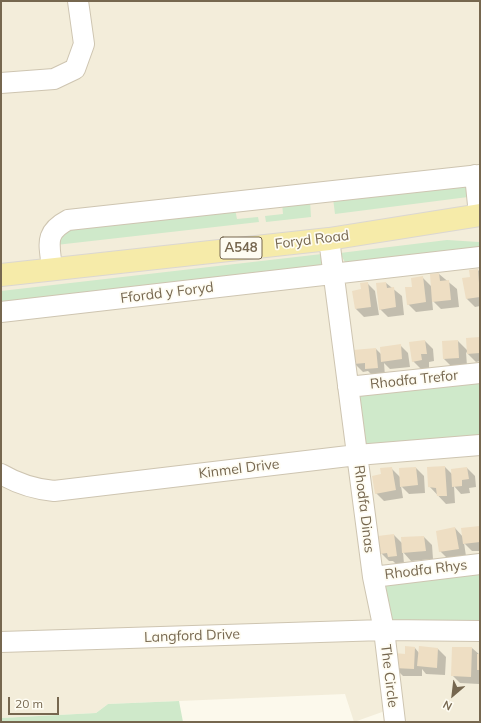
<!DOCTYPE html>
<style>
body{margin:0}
#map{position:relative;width:481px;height:723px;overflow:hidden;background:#fcf9ec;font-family:Mulish,sans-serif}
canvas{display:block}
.frame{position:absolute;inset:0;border:2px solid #76674f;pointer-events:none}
.north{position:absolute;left:433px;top:675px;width:40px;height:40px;-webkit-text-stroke:3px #fefcf2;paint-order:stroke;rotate:208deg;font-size:11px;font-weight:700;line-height:16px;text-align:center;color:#76674f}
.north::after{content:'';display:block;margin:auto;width:14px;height:18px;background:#76674f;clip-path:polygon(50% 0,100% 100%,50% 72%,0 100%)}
.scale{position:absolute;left:8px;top:697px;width:51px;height:18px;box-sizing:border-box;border:2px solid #76674f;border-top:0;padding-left:5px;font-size:12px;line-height:14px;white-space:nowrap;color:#76674f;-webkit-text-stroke:3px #fefcf2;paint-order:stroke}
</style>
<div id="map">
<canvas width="481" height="723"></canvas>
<div class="frame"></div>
<div class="north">N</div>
<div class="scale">20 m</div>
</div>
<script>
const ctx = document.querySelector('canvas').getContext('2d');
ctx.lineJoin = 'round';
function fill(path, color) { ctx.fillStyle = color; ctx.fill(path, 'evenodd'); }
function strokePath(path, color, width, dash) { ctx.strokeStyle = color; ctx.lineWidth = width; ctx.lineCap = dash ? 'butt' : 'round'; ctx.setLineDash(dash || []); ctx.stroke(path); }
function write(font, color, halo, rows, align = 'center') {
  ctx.font = font + ' Mulish,sans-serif'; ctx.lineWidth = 3.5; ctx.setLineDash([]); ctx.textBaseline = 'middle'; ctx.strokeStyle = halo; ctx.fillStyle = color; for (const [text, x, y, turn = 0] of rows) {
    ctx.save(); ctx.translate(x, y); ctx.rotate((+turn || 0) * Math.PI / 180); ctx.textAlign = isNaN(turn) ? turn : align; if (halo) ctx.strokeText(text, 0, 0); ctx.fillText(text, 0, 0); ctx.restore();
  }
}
const residential = new Path2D(`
 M 1,1 L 480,1 L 480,722 L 386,722 L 385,711 L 354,722 L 345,694 L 108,704 L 96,713 L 1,718 Z`);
const green = new Path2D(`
 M 462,183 L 468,188 L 468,197 L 335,214 L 333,198 Z
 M 310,200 L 311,217 L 266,222 L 265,216 L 283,214 L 282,203 Z
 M 235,209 L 237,219 L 258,217 L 259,222 L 56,245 L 57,237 L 68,229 Z
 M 447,240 L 479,242 L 480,250 L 346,264 L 340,253 Z
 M 322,254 L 323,262 L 321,266 L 1,306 L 1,291 Z
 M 480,380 L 480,439 L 363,451 L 359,395 Z
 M 480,568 L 480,623 L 391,620 L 383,580 Z
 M 179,701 L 183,722 L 1,722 L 1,718 L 96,713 L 108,704 Z`);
const shadow = new Path2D(`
 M 478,270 L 480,272 L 480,306 L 475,307 L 467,299 L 471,278 Z
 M 439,274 L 457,289 L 459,307 L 441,309 L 432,300 L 433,310 L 416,312 L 408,304 L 414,288 L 422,277 L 432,287 Z
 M 367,283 L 375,291 L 379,315 L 364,317 L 356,309 L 362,290 Z
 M 386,283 L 402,296 L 404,315 L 388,317 L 380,309 Z
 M 480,338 L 480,361 L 476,362 L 466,352 L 467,366 L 452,367 L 444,359 L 458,341 L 468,351 Z
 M 425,341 L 433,349 L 434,361 L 429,362 L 429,368 L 421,369 L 413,361 Z
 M 400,345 L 408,353 L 410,367 L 390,369 L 384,363 L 385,376 L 374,377 L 368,371 L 363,372 L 355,364 L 376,349 L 382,355 Z
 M 479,459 L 480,459 L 480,477 L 479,476 Z
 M 445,467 L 452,474 L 467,468 L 475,476 L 476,487 L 469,488 L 470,493 L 461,494 L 454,486 L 455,503 L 446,504 L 429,486 Z
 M 391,468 L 400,477 L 416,468 L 424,476 L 425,493 L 409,494 L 401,486 L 403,498 L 384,501 L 376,493 Z
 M 480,527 L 480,551 L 472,551 L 464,543 L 466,556 L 448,559 L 440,551 L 455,528 L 463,537 Z
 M 394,535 L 403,544 L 424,537 L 432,545 L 433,559 L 411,561 L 403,552 L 404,564 L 397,565 L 393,561 L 389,561 L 381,553 Z
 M 415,648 L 419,653 L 420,648 L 438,649 L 446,657 L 445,675 L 426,674 L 422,669 L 422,676 L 403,676 L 395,668 L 406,655 Z
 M 472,648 L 480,655 L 479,684 L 460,683 L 452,675 Z`);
const building = new Path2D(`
 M 478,269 L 480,297 L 466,299 L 462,278 L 470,277 L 469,270 Z
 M 439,273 L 440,281 L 449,280 L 451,300 L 432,302 L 430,274 Z
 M 423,276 L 426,302 L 407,305 L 405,287 L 412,287 L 411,278 Z
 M 368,282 L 371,307 L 355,309 L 352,291 L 361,289 L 360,283 Z
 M 386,282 L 387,288 L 394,287 L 396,307 L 379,310 L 376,283 Z
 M 480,337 L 480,353 L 467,354 L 466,338 Z
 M 425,340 L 427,354 L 421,354 L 422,360 L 412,362 L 409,342 Z
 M 458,340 L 459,358 L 443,359 L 442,341 Z
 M 401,344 L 402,359 L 381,362 L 380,347 Z
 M 376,348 L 378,368 L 365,369 L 365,363 L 354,364 L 353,350 Z
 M 445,466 L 447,496 L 437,496 L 436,488 L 428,487 L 427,467 Z
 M 392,467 L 396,490 L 375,494 L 372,476 L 381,474 L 380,468 Z
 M 416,467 L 418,485 L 400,487 L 399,468 Z
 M 467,467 L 469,479 L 462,480 L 462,486 L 452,487 L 451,469 Z
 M 480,526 L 480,542 L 463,544 L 461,528 Z
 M 455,527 L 459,549 L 439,552 L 436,531 Z
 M 394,534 L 397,556 L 388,557 L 387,553 L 380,554 L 378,536 Z
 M 424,536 L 426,551 L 402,553 L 401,537 Z
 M 405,646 L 415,647 L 414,669 L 394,668 L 395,653 L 405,654 Z
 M 419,646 L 438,648 L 437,668 L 417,666 Z
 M 452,647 L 472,647 L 471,677 L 451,676 Z
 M 477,654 L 480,654 L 480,670 L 477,670 Z`);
const minor = new Path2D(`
 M 1,83 L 54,79 L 75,69 L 84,44 L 78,1
 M 475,175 L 479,215
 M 329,239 L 373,577 L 384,630 L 395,722
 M 52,269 C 50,245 43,233 68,220 L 480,175
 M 1,312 L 480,257
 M 348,387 L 480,373
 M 1,474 C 18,484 34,489 54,491 L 357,455 L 480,445
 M 373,577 L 480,564
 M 1,642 L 384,630 L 480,631`);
const primary = new Path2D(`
 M 1,275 L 329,239 L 480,215`);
const shields = [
 [241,248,42]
];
const shieldNames = [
 ["A548",241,248]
];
const streetNames = [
 ["Foryd Road",312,240,-7],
 ["Ffordd y Foryd",167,293,-7],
 ["Rhodfa Trefor",414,380,-6],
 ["Kinmel Drive",239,469,-7],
 ["Rhodfa Dinas",364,509,83],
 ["Rhodfa Rhys",426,570,-7],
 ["Langford Drive",192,636,-2],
 ["The Circle",389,676,83]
];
fill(residential, '#f3edda');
fill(green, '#cfe9ca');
fill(shadow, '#0003');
fill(building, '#eedec3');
strokePath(minor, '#cec5b1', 22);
strokePath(primary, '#dbd7d1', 24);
strokePath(minor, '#fff', 20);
strokePath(primary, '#f6eba9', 22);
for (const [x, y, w] of shields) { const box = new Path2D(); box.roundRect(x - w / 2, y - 11, w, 22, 3); ctx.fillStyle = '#fefcf2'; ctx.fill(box); strokePath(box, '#76674f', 1); }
write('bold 13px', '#76674f', null, shieldNames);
write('14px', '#76674f', '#fefcf2', streetNames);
</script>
